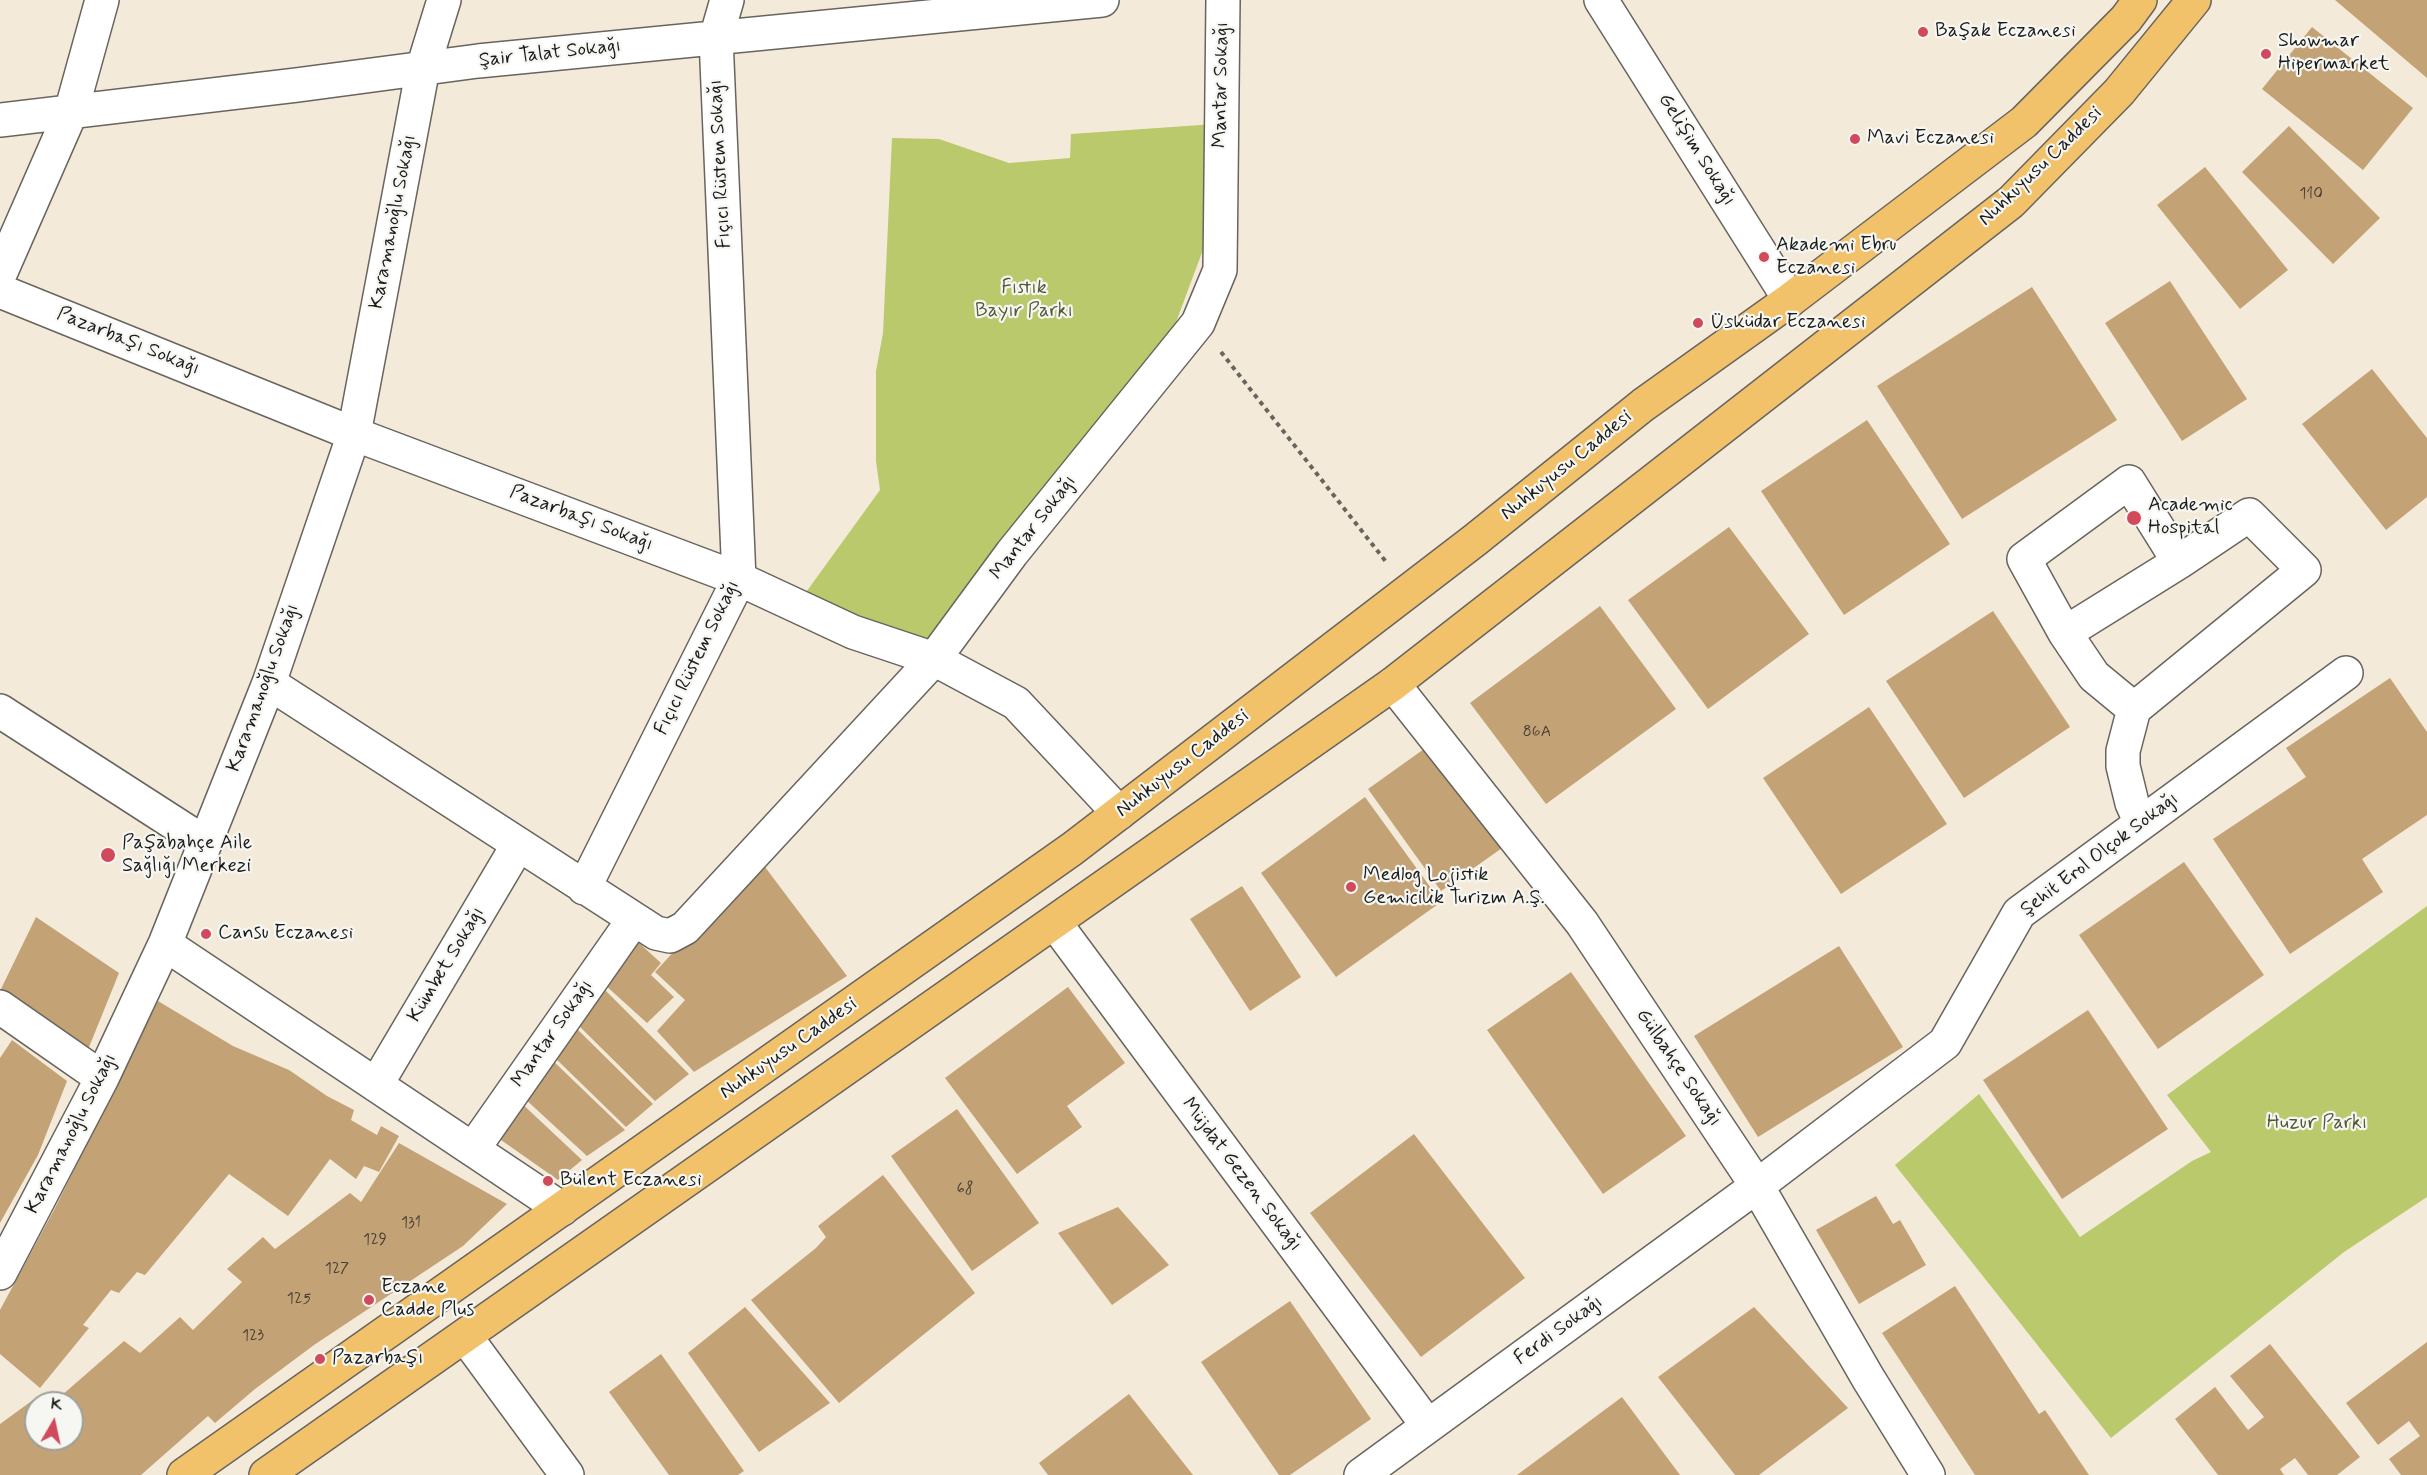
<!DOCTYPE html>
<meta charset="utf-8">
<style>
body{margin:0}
#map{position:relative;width:2427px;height:1475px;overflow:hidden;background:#f4eada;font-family:Mynerve,sans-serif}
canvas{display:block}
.north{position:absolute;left:24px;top:1391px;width:60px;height:60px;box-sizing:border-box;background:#f6f6f2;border:2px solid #9f9f9c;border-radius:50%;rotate:9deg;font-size:16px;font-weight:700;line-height:24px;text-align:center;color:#1c1c1c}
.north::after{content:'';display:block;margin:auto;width:21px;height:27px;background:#d1495b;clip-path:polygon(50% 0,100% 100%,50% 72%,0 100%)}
</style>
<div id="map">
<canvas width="2427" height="1475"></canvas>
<div class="north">K</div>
</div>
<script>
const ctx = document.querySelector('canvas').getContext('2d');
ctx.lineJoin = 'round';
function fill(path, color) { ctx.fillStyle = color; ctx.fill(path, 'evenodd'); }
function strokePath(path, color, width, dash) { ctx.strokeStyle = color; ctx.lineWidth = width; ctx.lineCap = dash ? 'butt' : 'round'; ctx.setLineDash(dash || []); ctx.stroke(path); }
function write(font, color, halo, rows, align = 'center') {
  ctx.font = font + ' Mynerve,sans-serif'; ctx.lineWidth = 4.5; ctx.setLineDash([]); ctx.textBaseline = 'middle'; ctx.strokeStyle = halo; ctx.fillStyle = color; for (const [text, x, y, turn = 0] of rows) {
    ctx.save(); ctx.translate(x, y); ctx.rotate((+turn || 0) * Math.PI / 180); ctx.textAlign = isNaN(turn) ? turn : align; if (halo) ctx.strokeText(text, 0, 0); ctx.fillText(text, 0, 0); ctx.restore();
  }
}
const green = new Path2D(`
 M 1215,124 L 1207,239 L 1172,333 L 940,653 L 804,595 L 880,490 L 876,461 L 876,371 L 883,333 L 892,138 L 939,139 L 1009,163 L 1070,158 L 1071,134 Z
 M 2427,906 L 2427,1197 L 2344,1252 L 2111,1438 L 1895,1165 L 1979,1094 L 2080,1237 L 2192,1161 L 2211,1152 L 2167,1095 Z`);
const building = new Path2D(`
 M 2335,0 L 2427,0 L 2427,78 Z
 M 2312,27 L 2413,108 L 2363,170 L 2262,89 Z
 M 2289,126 L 2380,218 L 2333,264 L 2242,172 Z
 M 2205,167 L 2288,270 L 2240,309 L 2157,205 Z
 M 2170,281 L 2247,399 L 2182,441 L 2105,323 Z
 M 2032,287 L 2117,420 L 1962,519 L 1877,386 Z
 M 2372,369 L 2427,438 L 2427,497 L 2386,530 L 2302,424 Z
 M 1867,420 L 1950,544 L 1844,615 L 1761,491 Z
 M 1729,527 L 1809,634 L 1708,709 L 1628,600 Z
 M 1600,606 L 1676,709 L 1546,804 L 1470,703 Z
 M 1993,611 L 2070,727 L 1964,798 L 1886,681 Z
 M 2390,678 L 2427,732 L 2427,815 L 2362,859 L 2383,892 L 2290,954 L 2213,839 L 2306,777 L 2286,748 Z
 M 1869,707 L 1947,824 L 1841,894 L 1763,778 Z
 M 1431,744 L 1505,846 L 1441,891 L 1368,789 Z
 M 1365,797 L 1441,902 L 1336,977 L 1261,873 Z
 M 759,859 L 847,976 L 694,1072 L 657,1031 L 685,1000 L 655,972 Z
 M 2184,862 L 2264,975 L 2158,1049 L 2079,935 Z
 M 1242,886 L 1301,977 L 1250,1011 L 1190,919 Z
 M 36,917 L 119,973 L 85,1057 L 0,998 L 0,991 Z
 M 638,942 L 661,963 L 651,975 L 674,997 L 647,1023 L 604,984 Z
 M 1839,946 L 1903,1047 L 1758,1137 L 1694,1036 Z
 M 1571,972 L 1686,1136 L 1603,1194 L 1487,1030 Z
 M 601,986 L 689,1074 L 655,1101 L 574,1021 Z
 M 1068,987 L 1125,1063 L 1067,1106 L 1082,1127 L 1017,1174 L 945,1078 Z
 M 158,1001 L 233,1046 L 289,1070 L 327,1096 L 354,1110 L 351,1120 L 377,1135 L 381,1126 L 399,1136 L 379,1172 L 364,1166 L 356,1179 L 330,1159 L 288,1216 L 229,1174 L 145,1275 L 137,1272 L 119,1293 L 111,1290 L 83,1325 L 89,1328 L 40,1388 L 0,1354 L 0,1310 L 54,1210 Z
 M 2088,1010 L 2168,1129 L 2062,1199 L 1983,1080 Z
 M 573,1025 L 653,1104 L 626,1127 L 552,1055 Z
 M 12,1040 L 67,1081 L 38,1155 L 0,1223 L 0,1058 Z
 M 549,1057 L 625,1130 L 587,1156 L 523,1097 Z
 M 517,1099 L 582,1160 L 558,1180 L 491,1133 Z
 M 957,1109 L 1039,1223 L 972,1271 L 891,1156 Z
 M 1414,1134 L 1525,1278 L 1421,1357 L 1310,1213 Z
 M 399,1143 L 507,1204 L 463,1246 L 314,1345 L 255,1389 L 215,1423 L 208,1416 L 141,1475 L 0,1475 L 0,1424 L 33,1400 L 36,1403 L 36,1439 L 72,1439 L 72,1403 L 53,1403 L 124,1341 L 140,1353 L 180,1317 L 193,1330 L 242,1282 L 227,1269 L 263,1237 L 275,1249 L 350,1193 L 361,1202 Z
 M 883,1175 L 975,1293 L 839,1403 L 751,1300 L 816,1248 L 826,1237 L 818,1226 Z
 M 1876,1196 L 1893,1224 L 1900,1220 L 1926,1265 L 1859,1304 L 1816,1230 Z
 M 1118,1207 L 1169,1265 L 1112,1305 L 1058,1233 Z
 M 1955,1286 L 2039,1414 L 2045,1410 L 2089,1475 L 1975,1475 L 1882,1333 Z
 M 1290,1301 L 1371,1419 L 1290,1475 L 1279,1475 L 1201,1362 Z
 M 745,1307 L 830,1403 L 759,1452 L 688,1353 Z
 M 1754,1307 L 1848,1408 L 1759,1475 L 1735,1475 L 1658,1377 Z
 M 2427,1342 L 2427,1475 L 2401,1475 L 2389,1459 L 2420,1436 L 2409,1421 L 2378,1445 L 2346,1403 Z
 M 2270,1344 L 2360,1457 L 2337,1475 L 2308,1475 L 2295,1458 L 2280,1469 L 2284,1475 L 2218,1475 L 2175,1419 L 2215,1387 L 2248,1430 L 2264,1417 L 2230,1376 Z
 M 661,1354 L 744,1471 L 738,1475 L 669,1475 L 609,1392 Z
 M 1129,1394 L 1193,1475 L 1048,1475 L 1039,1463 Z
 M 1622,1397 L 1680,1475 L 1517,1475 Z`);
const path = new Path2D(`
 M 1221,352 L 1387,563`);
const minor = new Path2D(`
 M 1601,0 L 1790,300
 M 0,120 L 297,85 L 478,61 L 1102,0
 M 0,274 L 71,112 L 102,0
 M 0,291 L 354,434 L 739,579 L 853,632 L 934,659 L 1016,703 L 1119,813
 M 2065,633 L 2179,562 L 2129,482 L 2024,559 L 2065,633 L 2094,676 L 2134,709
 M 269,683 L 656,933 L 670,936 L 685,928 L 934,659 L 1012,553 L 1198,323 L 1220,270 L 1223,0
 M 1393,684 L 1582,923 L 1757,1186 L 1868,1378 L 1928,1475
 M 0,711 L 205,843
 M 2141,823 L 2132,803 L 2123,766 L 2123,751 L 2134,709 L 2304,570 L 2249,515 L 2179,562
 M 584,888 L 739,579 L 716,38 L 727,0
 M 1055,923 L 1428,1426
 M 165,944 L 562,1209
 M 0,1007 L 102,1078
 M 376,1085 L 518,845
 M 473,1149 L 634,919
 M 0,1273 L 102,1078 L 165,944 L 269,683 L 354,434 L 423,68 L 444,0
 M 465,1336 L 567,1475
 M 1361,1475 L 1757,1186 L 1945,1043 L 2019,913 L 2346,673`);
const major = new Path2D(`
 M 184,1475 L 1072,849 L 1475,540 L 1643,405 L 1790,300 L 2024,122 L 2126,19 L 2140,0
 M 266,1475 L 1393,684 L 2011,202 L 2119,92 L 2194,0`);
const markers = [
 [1923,32,6,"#d1495b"],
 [2266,54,6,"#d1495b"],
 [1855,139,6,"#d1495b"],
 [1764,257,6,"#d1495b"],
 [1698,323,6,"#d1495b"],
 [2134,518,8,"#d1495b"],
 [108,855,8,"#d1495b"],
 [1351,887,6,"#d1495b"],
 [206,934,6,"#d1495b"],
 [548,1181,6,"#d1495b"],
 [369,1300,6,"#d1495b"],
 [320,1359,6,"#d1495b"]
];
const numberNames = [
 ["110",2311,195],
 ["86A",1537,733],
 ["68",965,1190],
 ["131",411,1224],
 ["129",375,1241],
 ["127",337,1270],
 ["125",299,1300],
 ["123",253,1337]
];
const poiNames = [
 ["Başak Eczanesi",1935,32],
 ["Showmar",2278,42],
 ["Hipermarket",2278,65],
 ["Mavi Eczanesi",1867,139],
 ["Akademi Ebru",1776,246],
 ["Eczanesi",1776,269],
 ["Üsküdar Eczanesi",1710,323],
 ["Academic",2148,506],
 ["Hospital",2148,529],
 ["Paşabahçe Aile",122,844],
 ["Sağlığı Merkezi",122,867],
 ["Medlog Lojistik",1363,876],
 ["Gemicilik Turizm A.Ş.",1363,899],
 ["Cansu Eczanesi",218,934],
 ["Bülent Eczanesi",560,1181],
 ["Eczane",381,1288],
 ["Cadde Plus",381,1311],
 ["Pazarbaşı",332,1359]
];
const streetNames = [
 ["Şair Talat Sokağı",550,54,-6],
 ["Mantar Sokağı",1222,85,-89],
 ["Gelişim Sokağı",1696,150,58],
 ["Fıçıcı Rüstem Sokağı",721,164,-93],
 ["Nuhkuyusu Caddesi",2041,167,-44],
 ["Karamanoğlu Sokağı",394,222,-79],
 ["Pazarbaşı Sokağı",128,342,22],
 ["Nuhkuyusu Caddesi",1567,466,-39],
 ["Pazarbaşı Sokağı",581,519,21],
 ["Mantar Sokağı",1034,528,-52],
 ["Fıçıcı Rüstem Sokağı",698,658,-64],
 ["Karamanoğlu Sokağı",264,688,-70],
 ["Nuhkuyusu Caddesi",1183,764,-38],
 ["Şehit Erol Olçok Sokağı",2100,855,-37],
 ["Kümbet Sokağı",447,965,-59],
 ["Mantar Sokağı",553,1034,-55],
 ["Nuhkuyusu Caddesi",789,1049,-35],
 ["Gülbahçe Sokağı",1678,1068,56],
 ["Karamanoğlu Sokağı",72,1134,-63],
 ["Müjdat Gezen Sokağı",1241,1175,53],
 ["Ferdi Sokağı",1559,1331,-36]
];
const parkNames = [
 ["Fıstık",1024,289],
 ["Bayır Parkı",1024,312],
 ["Huzur Parkı",2317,1124]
];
fill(green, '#b9c96c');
fill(building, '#c3a275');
strokePath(minor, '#68645e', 36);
strokePath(major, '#68645e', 36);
strokePath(path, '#68645e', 4, [4.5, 4.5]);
strokePath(minor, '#fff', 33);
strokePath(major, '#f2c26a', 33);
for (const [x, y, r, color] of markers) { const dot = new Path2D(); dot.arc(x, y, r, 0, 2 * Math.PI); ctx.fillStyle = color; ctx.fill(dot); strokePath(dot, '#f6f6f2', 2); }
write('16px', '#463e32', null, numberNames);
write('20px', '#1c1c1c', '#f6f6f2', poiNames, 'left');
write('20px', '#1c1c1c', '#f6f6f2', streetNames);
write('20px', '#535938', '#f6f6f2', parkNames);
</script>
